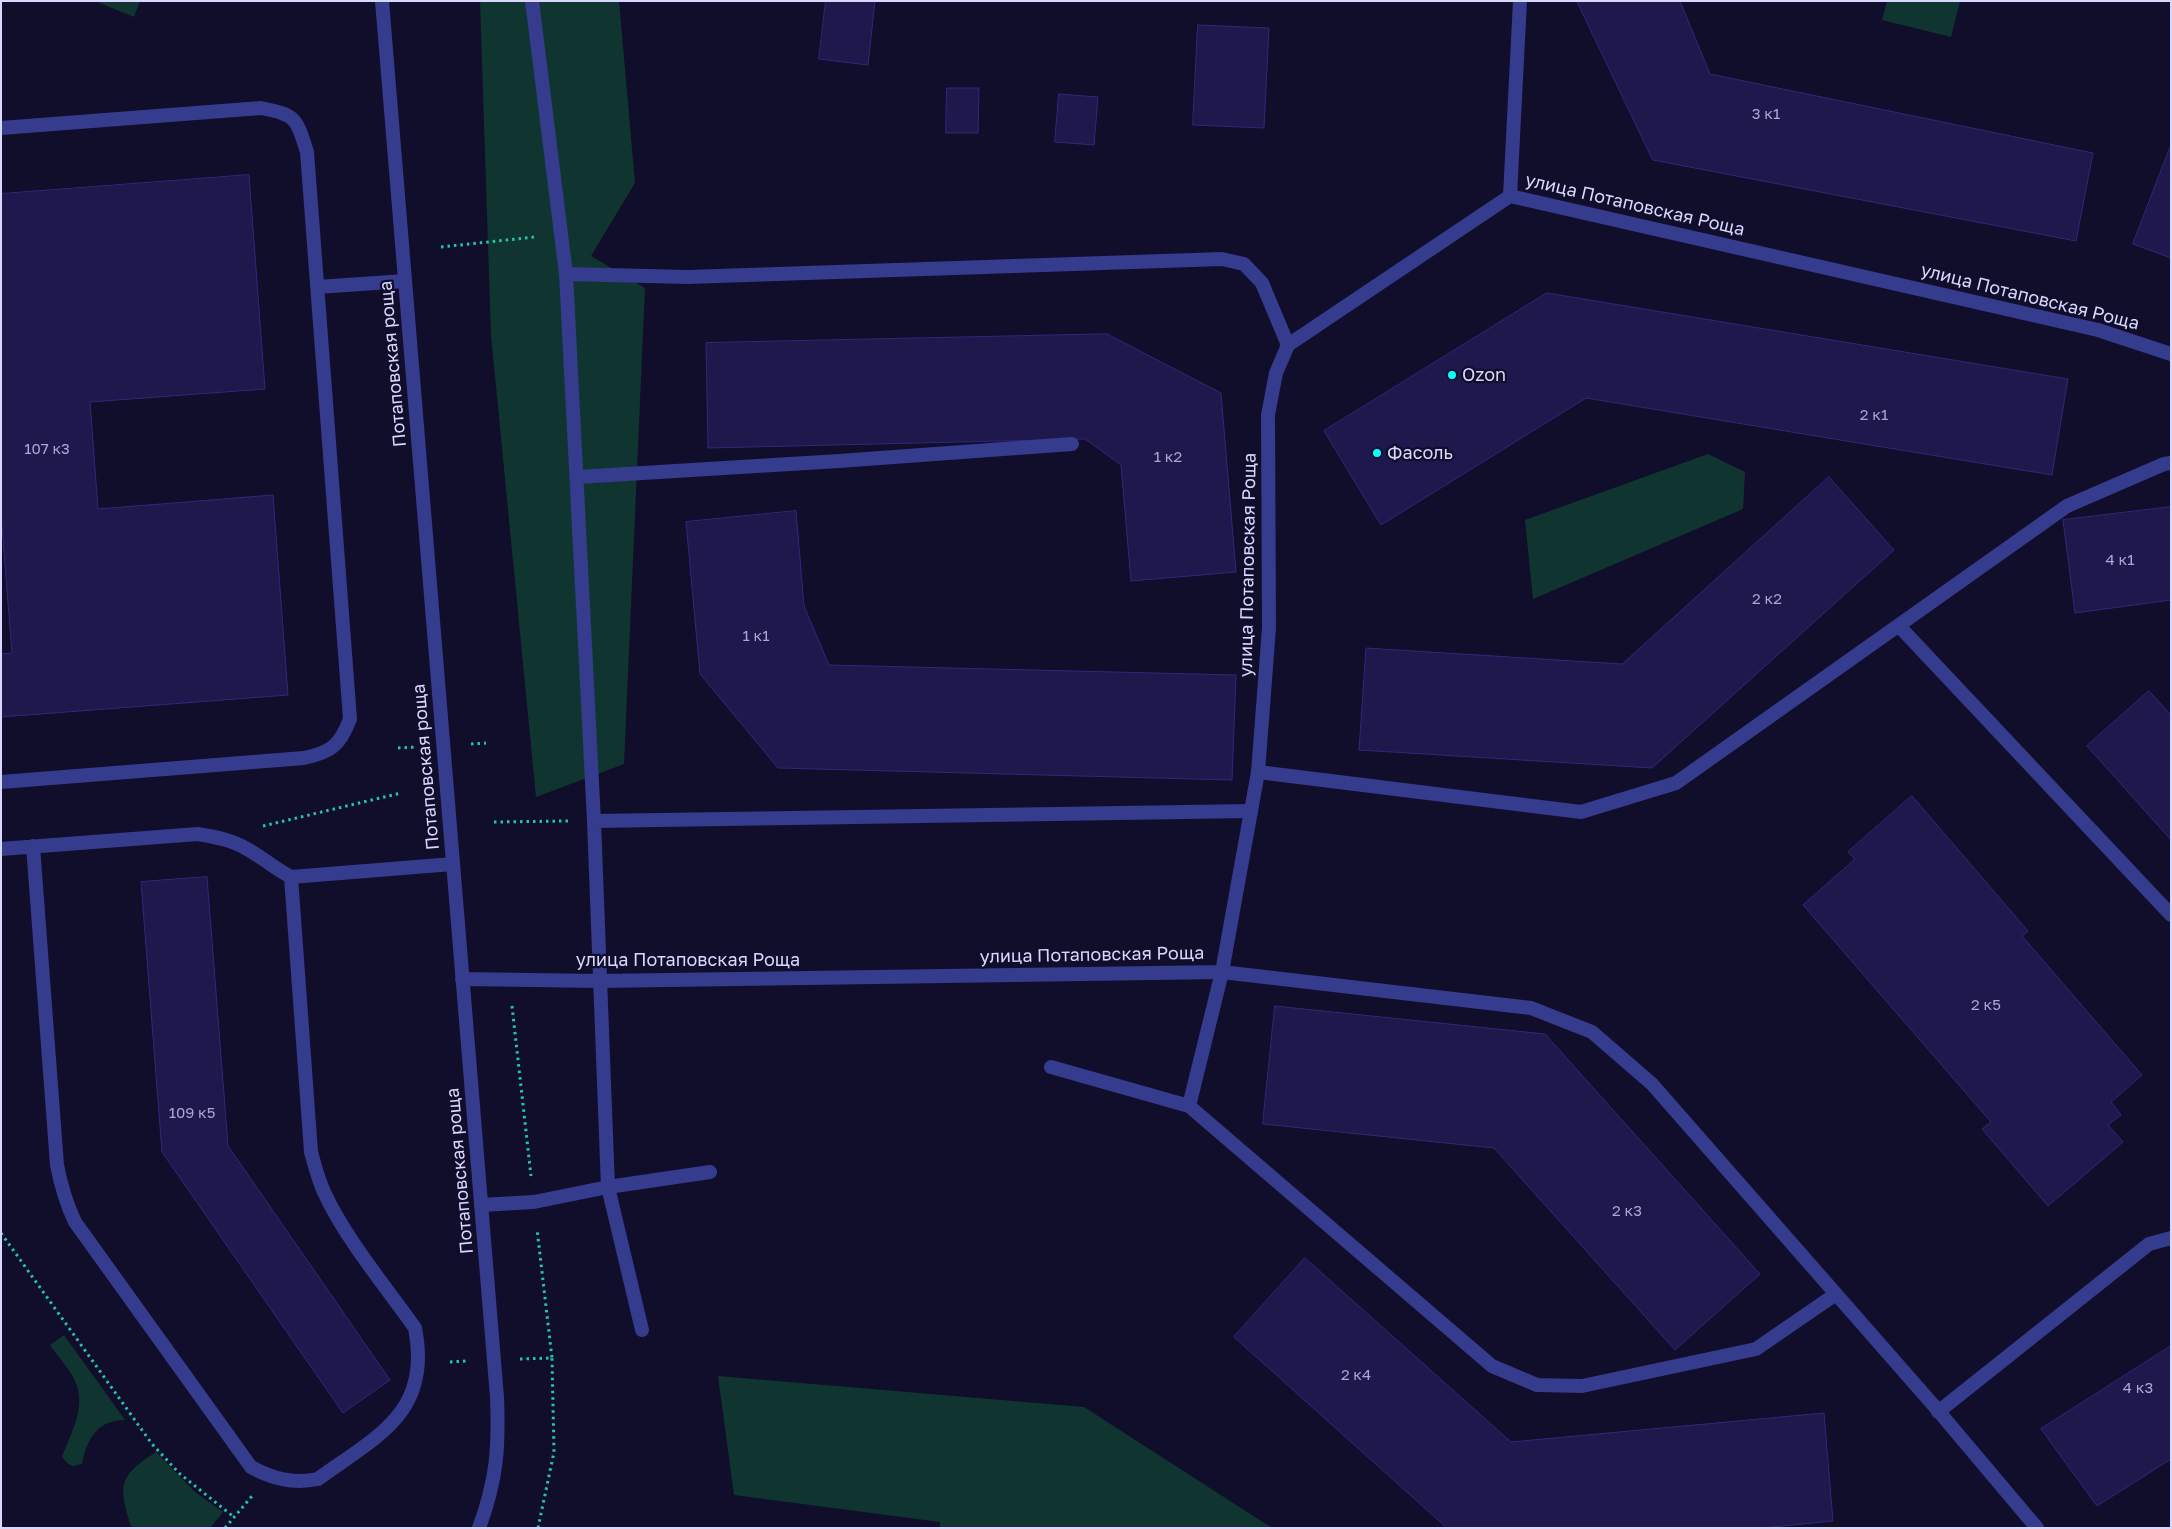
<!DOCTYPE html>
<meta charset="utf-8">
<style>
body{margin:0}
#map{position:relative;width:2172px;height:1529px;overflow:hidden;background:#100e2a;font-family:"Golos Text",sans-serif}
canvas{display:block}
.frame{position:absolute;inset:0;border:2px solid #d8d7ff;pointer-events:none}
</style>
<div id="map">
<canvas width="2172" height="1529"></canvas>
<div class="frame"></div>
</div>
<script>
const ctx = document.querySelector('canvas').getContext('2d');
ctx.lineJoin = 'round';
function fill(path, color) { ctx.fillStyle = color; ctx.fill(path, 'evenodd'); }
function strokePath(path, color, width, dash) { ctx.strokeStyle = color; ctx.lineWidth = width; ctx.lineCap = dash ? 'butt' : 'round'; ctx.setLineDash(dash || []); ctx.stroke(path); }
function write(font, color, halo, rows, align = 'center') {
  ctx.font = font + ' "Golos Text",sans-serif'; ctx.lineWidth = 4.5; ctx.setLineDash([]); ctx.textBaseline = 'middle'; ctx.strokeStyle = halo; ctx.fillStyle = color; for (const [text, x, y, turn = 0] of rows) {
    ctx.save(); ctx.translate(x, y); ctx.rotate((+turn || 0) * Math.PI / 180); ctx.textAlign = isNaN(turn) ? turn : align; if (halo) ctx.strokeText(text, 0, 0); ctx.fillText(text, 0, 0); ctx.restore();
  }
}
const green = new Path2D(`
 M 95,1 L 140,1 L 134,17 Z
 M 480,1 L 619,1 L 635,183 L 591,256 L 645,288 L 624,764 L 536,797 L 491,335 Z
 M 1887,1 L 1960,1 L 1951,37 L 1882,20 Z
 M 1708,454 L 1745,472 L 1743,509 L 1533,599 L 1525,520 Z
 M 64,1335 L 125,1420 C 97,1420 87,1439 82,1464 L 73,1466 L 68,1464 L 62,1457 C 71,1433 87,1406 75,1381 C 69,1368 58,1357 50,1345 Z
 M 718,1376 L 1084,1407 L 1272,1528 L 940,1528 L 940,1522 L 734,1495 Z
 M 156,1452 L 195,1492 L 223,1512 L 210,1528 L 136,1528 L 131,1526 C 118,1484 119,1476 156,1452 Z`);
const building = new Path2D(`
 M 826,1 L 875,1 L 868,65 L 819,59 Z
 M 1577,1 L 1680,1 L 1710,74 L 2093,153 L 2076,241 L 1653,160 Z
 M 1198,25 L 1269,28 L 1264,128 L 1193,125 Z
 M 947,88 L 979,88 L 978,133 L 946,133 Z
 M 1059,94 L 1098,97 L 1094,145 L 1055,142 Z
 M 2170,148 L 2171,148 L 2171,258 L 2133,244 Z
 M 249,175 L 265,389 L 90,402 L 98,509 L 273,495 L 288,695 L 1,717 L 1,654 L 12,653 L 1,514 L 1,194 Z
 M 1547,293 L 2068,379 L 2052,475 L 1586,398 L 1381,525 L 1324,431 Z
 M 1107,334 L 1221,393 L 1236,572 L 1131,581 L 1121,465 L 1085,439 L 708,448 L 706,343 Z
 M 1829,477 L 1894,550 L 1652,768 L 1359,750 L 1366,648 L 1622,664 Z
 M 2171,507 L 2171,600 L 2075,613 L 2063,520 Z
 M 796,511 L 804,606 L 829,665 L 1236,675 L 1232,780 L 778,768 L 700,674 L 686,522 Z
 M 2149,691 L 2171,715 L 2171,840 L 2087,746 Z
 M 1912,796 L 2028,931 L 2022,936 L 2142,1075 L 2111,1102 L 2121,1115 L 2108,1125 L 2123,1142 L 2048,1206 L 1982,1129 L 1991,1122 L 1803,905 L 1855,859 L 1848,852 Z
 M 207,877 L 228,1146 L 390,1380 L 343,1413 L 162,1152 L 141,882 Z
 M 1275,1006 L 1545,1034 L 1760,1274 L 1675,1350 L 1494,1148 L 1263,1124 Z
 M 1305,1258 L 1511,1442 L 1824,1413 L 1833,1521 L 1762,1528 L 1447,1528 L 1234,1337 Z
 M 2171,1346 L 2171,1459 L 2097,1506 L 2041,1429 Z`);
const path = new Path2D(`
 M 441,247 L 535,237
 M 471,744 L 486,743
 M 398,748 L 417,747
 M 494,822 L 568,821
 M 263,826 L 401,793
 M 512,1006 L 531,1176
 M 1,1233 L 152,1444 L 180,1474 L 234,1517
 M 520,1359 L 552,1358 L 537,1229
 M 450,1362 L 466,1361
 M 225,1528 L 252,1496
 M 538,1528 L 554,1452 L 552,1358`);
const service = new Path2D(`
 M 532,1 L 566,274 L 594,821 L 608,1187 L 642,1330
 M 1,128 L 261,108 C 296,115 296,117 307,152 L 350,719 C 340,745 332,752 304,758 L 1,782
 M 1510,196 L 1520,1
 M 566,274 L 688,277 L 1222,259 L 1244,264 L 1262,283 L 1288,345
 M 317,287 L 405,281
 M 577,477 L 839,461 L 1072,444
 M 1899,626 L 2171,915
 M 1258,772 L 1581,812 L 1676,783 L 2067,506 L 2164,464 L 2171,463
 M 594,821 L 1251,811
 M 33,846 L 57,1165 C 61,1186 66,1203 75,1222 L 251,1467 C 273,1479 293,1484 318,1479 C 377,1436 432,1413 415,1328 C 386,1287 345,1238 324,1192 C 318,1179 315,1166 311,1152 L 291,877
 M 1,849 L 198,834 C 216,837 232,840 247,849 C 262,857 275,869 291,877 L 453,864
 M 1051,1067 L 1189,1106 L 1492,1366 L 1537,1385 L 1582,1386 L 1756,1349 L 1836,1294
 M 1189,1106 L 1222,972 L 1531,1008 L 1592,1032 L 1652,1084 L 1935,1407 L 2037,1528
 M 481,1205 L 534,1202 L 608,1187 L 710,1172
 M 1938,1412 L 2149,1244 L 2171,1238`);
const minor = new Path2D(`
 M 382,1 L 497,1397 C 499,1448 497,1479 479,1528
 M 462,979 L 599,981 L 1222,972 L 1258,772 L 1269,628 L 1268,415 L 1276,373 L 1288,345 L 1510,196 L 2098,330 L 2171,354`);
const markers = [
 [1452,375,5,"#03fffe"],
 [1377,453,5,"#03fffe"]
];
const numberNames = [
 ["3 к1",1766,114],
 ["2 к1",1874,415],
 ["107 к3",47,449],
 ["1 к2",1168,457],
 ["4 к1",2120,560],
 ["2 к2",1767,599],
 ["1 к1",756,636],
 ["2 к5",1986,1005],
 ["109 к5",192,1113],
 ["2 к3",1627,1211],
 ["2 к4",1356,1375],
 ["4 к3",2138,1388]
];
const streetNames = [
 ["улица Потаповская Роща",1635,205,13],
 ["улица Потаповская Роща",2030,297,14],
 ["Потаповская роща",393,364,-95],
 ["улица Потаповская Роща",1248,565,-89],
 ["Потаповская роща",426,767,-95],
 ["улица Потаповская Роща",1092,955,-1],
 ["улица Потаповская Роща",688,960],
 ["Потаповская роща",460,1171,-95]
];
const poiNames = [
 ["Ozon",1462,375],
 ["Фасоль",1387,453]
];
fill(green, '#103530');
fill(building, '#1e184d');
strokePath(building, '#30287b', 1);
strokePath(path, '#25c5ab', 3, [2.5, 4]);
strokePath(service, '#353b8d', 14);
strokePath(minor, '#353b8d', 14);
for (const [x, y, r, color] of markers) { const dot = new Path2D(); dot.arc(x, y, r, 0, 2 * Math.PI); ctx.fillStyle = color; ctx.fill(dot); strokePath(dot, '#100e2a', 2); }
write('15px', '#aaa7d2', null, numberNames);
write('18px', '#d8d7ff', '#100e2a', streetNames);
write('18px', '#d8d7ff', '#100e2a', poiNames, 'left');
</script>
